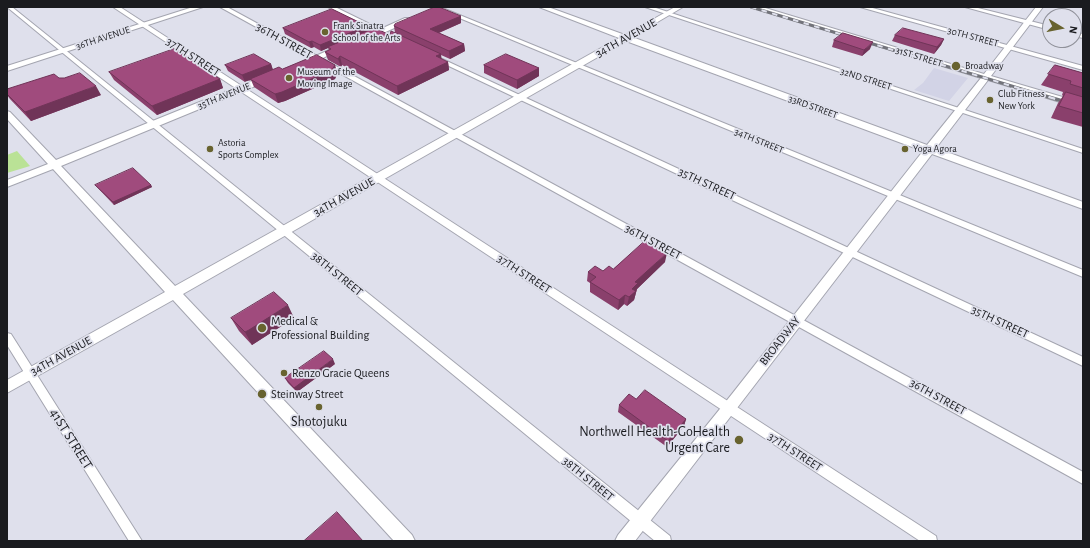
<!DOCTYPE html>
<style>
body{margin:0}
#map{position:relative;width:1090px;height:548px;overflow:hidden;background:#dfe0ec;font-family:"Alegreya Sans",sans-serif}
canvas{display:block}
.frame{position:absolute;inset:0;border:8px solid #1a1b1f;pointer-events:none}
.north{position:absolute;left:1042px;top:8px;width:40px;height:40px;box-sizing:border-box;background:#dfe0ec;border:1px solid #90919a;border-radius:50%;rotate:100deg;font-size:11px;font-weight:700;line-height:16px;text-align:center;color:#1a1b1f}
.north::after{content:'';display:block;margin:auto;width:14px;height:18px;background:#68632f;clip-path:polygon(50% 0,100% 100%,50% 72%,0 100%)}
</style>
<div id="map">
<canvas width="1090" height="548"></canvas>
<div class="frame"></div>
<div class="north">N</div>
</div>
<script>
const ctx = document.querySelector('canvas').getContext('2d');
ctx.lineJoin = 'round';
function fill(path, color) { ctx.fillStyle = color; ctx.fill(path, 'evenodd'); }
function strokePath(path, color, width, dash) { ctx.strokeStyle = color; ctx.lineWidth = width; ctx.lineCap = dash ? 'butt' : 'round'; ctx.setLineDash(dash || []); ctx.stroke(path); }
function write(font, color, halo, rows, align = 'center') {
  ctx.font = font + ' "Alegreya Sans",sans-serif'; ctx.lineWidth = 3.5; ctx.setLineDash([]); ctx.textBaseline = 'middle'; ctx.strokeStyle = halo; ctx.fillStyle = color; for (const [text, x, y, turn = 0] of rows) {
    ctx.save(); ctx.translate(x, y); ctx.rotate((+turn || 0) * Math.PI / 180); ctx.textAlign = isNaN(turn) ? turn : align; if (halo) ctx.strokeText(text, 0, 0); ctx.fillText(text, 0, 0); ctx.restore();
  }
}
const built = new Path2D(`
 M 934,68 L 968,78 L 949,101 L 914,90 L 923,83 Z`);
const green = new Path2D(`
 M 17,151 L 30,166 L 7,173 L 7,155 Z`);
const street = new Path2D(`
 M 7,7 L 12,7 L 670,536 L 671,541 L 655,541 Z
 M 113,7 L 120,7 L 936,536 L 937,541 L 920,541 Z
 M 220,7 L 227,7 L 1083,472 L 1083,484 Z
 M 328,7 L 335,7 L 388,33 L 383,34 Z
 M 433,7 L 440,7 L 1083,270 L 1083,277 Z
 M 645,7 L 653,7 L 1083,149 L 1083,153 Z
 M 860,7 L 869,7 L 1083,66 L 1083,70 Z
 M 965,7 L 974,7 L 1050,26 L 1050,30 Z
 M 1074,32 L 1083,34 L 1083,38 L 1074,36 Z
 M 434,57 L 438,57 L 1083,357 L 1083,366 L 434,59 Z
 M 7,333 L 11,334 L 142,541 L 129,541 L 7,345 Z`);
const secondary = new Path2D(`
 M 193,7 L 203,7 L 7,71 L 7,66 Z
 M 539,7 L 548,7 L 625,35 L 675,7 L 683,7 L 632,37 L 927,145 L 981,78 L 752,7 L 762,7 L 984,74 L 1036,7 L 1043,7 L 991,76 L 1083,103 L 1083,109 L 988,80 L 936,148 L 1083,202 L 1083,209 L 932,154 L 635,541 L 615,541 L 618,535 L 732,394 L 923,151 L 626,41 L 183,294 L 412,535 L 415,541 L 394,541 L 173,300 L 7,393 L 7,380 L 165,292 L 53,169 L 7,187 L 7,180 L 48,164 L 7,119 L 7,111 L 10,112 L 56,160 L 264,76 L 270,76 L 271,78 L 270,80 L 61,166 L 175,286 L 619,38 Z
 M 405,18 L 408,18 L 412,20 L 370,39 L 364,39 L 363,37 Z
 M 338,46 L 341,46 L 345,48 L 307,65 L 301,65 L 300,63 Z`);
const railFar1 = new Path2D(`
 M 751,7 L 1038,94`);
const rail = new Path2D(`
 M 1035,93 L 1083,107`);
const wall = new Path2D(`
 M 461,16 L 461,23 L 439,33 L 464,44 L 465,51 L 450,59 L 441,55 L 441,59 L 448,62 L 449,70 L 398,95 L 342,65 L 341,67 L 328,60 L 325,52 L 329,50 L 328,48 L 321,51 L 314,47 L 311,48 L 285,34 L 283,28 L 368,31 L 390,35 L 395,33 L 394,26 Z
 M 895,35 L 944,39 L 941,45 L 934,54 L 892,41 Z
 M 834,40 L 870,49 L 862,56 L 832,47 Z
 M 271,64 L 273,70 L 335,65 L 337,74 L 335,79 L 330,81 L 285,101 L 278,103 L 254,87 L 251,80 L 245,82 L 228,71 L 225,65 Z
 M 484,65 L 539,68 L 539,76 L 517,89 L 484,73 Z
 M 1055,65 L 1083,73 L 1083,127 L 1051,118 L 1058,103 L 1063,96 L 1062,95 L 1063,92 L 1041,85 Z
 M 109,72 L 220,79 L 223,88 L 157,115 L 114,80 Z
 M 59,78 L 101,95 L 31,121 L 10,99 L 7,95 L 7,89 Z
 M 95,185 L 151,185 L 152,187 L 114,205 Z
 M 665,262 L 637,289 L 634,300 L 627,306 L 624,304 L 618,310 L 590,292 L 590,283 L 587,281 L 588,272 L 603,271 Z
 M 231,318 L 294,318 L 252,345 L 239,331 Z
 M 335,364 L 297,392 L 288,383 L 285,378 Z
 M 636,399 L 686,419 L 684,426 L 667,447 L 618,412 L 619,405 Z`);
const shadedWall = new Path2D(`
 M 461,16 L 461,23 L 431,36 L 430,29 Z
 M 367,26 L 368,32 L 328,47 L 328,48 L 321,51 L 320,45 Z
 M 944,39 L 941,45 L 934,54 L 937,47 Z
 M 312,41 L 314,47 L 311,48 L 309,42 Z
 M 873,42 L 870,49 L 862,56 L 864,50 Z
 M 464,44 L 465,51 L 450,59 L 449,51 Z
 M 441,54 L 442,63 L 436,56 Z
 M 340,56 L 342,65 L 341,67 L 338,59 Z
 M 448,62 L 449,70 L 398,95 L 397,86 Z
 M 271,64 L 273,70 L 245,82 L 242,75 Z
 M 335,65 L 337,74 L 335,79 L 285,101 L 278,103 L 275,94 Z
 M 539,68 L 539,76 L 517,89 L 517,80 Z
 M 220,79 L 223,88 L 157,115 L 152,106 Z
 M 96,86 L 101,95 L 31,121 L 25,112 Z
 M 151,185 L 152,187 L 114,205 L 113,202 Z
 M 667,253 L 665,262 L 637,289 L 634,300 L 627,306 L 629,297 L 632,289 L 635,282 Z
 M 625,295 L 624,304 L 618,310 L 619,300 Z
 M 288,305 L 294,318 L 252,345 L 245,332 Z
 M 333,359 L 335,364 L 297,392 L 294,388 Z
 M 686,419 L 684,426 L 667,447 L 668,441 Z`);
const building = new Path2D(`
 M 435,7 L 439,7 L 461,16 L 430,29 L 464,44 L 449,51 L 394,26 L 395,24 Z
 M 332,9 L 367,26 L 320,45 L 312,41 L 309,42 L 283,28 Z
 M 375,28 L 390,35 L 391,31 L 441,54 L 436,56 L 448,62 L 397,86 L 340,56 L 338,59 L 325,52 L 331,49 L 328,47 Z
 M 903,28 L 944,39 L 937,47 L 895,35 Z
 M 843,33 L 873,42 L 864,50 L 834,40 Z
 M 174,49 L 220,79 L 152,106 L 109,72 Z
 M 254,54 L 271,64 L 242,75 L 225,65 Z
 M 506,54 L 539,68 L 517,80 L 484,65 Z
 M 317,55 L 335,65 L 332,70 L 282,92 L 275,94 L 250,79 L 279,67 L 282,69 Z
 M 1055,65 L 1083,73 L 1083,88 L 1070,84 L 1071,81 L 1048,74 Z
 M 80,73 L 96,86 L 25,112 L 7,94 L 7,89 L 54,74 L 59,78 L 64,78 Z
 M 1066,92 L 1083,97 L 1083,113 L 1059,106 Z
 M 133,168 L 151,185 L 113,202 L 95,185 Z
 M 645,241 L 667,253 L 635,282 L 638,283 L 632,289 L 636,291 L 629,297 L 625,295 L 619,300 L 590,282 L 596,277 L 588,272 L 595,266 L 603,271 L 609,266 L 613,269 Z
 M 274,292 L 288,305 L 249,330 L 245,332 L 231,318 Z
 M 324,351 L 333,359 L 294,388 L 285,378 Z
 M 645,390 L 686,419 L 668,441 L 619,405 L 629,394 L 636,399 Z
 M 337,512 L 363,541 L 304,541 Z`);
const markers = [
 [325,32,4,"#68632f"],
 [956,66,5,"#68632f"],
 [289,78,4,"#68632f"],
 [990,100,4,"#68632f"],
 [210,149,4,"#68632f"],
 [905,149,4,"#68632f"],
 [262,328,5,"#68632f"],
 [284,373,4,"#68632f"],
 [262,394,5,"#68632f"],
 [319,407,4,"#68632f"],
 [739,440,5,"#68632f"]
];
const farPoinames = [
 ["Frank Sinatra",333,26],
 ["School of the Arts",333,38],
 ["Broadway",965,66],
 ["Museum of the",297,72],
 ["Moving Image",297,84],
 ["Club Fitness",998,94],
 ["New York",998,106],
 ["Astoria",218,143],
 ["Sports Complex",218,155],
 ["Yoga Agora",913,149]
];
const farStreetnames = [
 ["30TH STREET",973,37,15],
 ["36TH AVENUE",103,38,-18],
 ["31ST STREET",919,57,17],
 ["32ND STREET",866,79,18],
 ["35TH AVENUE",224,96,-22],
 ["33RD STREET",813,107,20],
 ["34TH STREET",759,141,22]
];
const streetNames = [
 ["34TH AVENUE",626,38,-29],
 ["36TH STREET",284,41,29],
 ["37TH STREET",193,57,33],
 ["35TH STREET",707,184,25],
 ["34TH AVENUE",344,197,-29],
 ["36TH STREET",653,242,28],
 ["38TH STREET",337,274,39],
 ["37TH STREET",524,274,33],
 ["35TH STREET",1000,322,25],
 ["BROADWAY",780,341,-52],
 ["34TH AVENUE",61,356,-29],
 ["36TH STREET",938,397,29],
 ["37TH STREET",795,452,33],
 ["38TH STREET",588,479,39]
];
const poiNames = [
 ["Medical &",271,321],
 ["Professional Building",271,335],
 ["Renzo Gracie Queens",292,373],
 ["Steinway Street",271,394]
];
const nearPoinames = [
 ["Shotojuku",319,422],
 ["Northwell Health-GoHealth",730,432,"right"],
 ["Urgent Care",730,448,"right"]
];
const nearStreetnames = [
 ["41ST STREET",71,439,58]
];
fill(built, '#d2d3e6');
fill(green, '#bae296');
strokePath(street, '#a4a5b0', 2);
strokePath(secondary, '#a4a5b0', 2);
fill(street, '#fff');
fill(secondary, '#fff');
strokePath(railFar1, '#73747b', 3);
strokePath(rail, '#73747b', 3.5);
strokePath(railFar1, '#dfe0ec', 2, [5.5]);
strokePath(rail, '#dfe0ec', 2.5, [7]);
fill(wall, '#8a406c');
fill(shadedWall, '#703458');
fill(building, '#a04b7d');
strokePath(building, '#703458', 1);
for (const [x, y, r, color] of markers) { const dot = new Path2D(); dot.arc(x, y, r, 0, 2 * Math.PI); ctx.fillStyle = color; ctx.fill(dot); strokePath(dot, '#dfe0ec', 1.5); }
write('10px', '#1a1b1f', '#dfe0ec', farPoinames, 'left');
write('10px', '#1a1b1f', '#dfe0ec', farStreetnames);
write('12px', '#1a1b1f', '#dfe0ec', streetNames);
write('12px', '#1a1b1f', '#dfe0ec', poiNames, 'left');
write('14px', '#1a1b1f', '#dfe0ec', nearPoinames);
write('14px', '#1a1b1f', '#dfe0ec', nearStreetnames);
</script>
